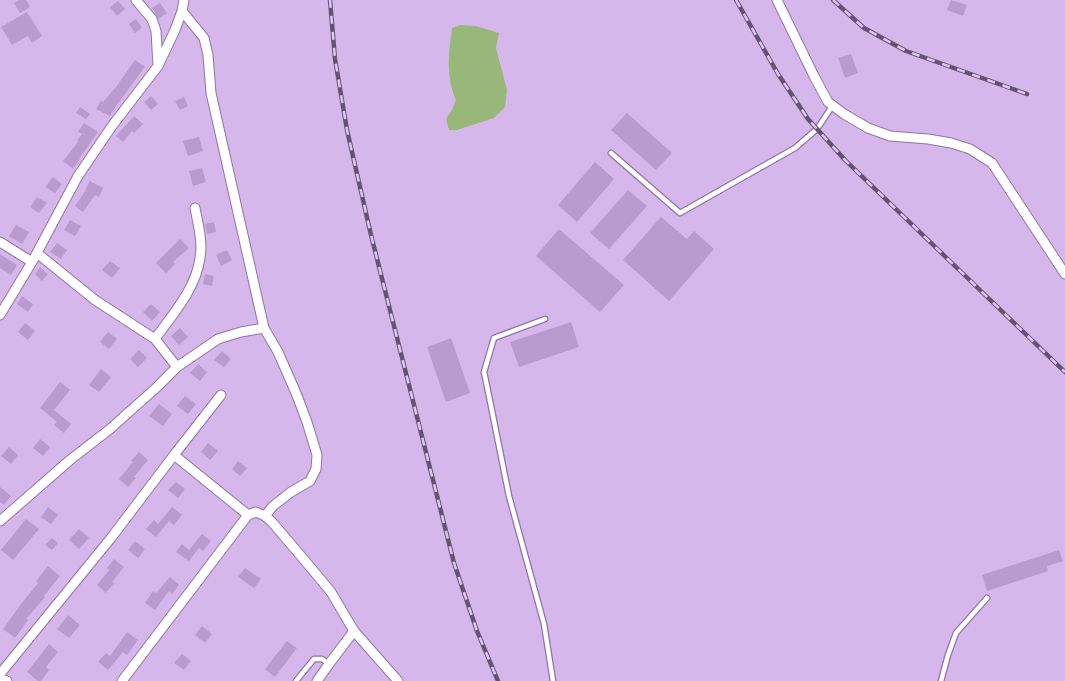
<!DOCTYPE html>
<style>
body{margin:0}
canvas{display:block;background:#d6b7ec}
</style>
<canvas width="1065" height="681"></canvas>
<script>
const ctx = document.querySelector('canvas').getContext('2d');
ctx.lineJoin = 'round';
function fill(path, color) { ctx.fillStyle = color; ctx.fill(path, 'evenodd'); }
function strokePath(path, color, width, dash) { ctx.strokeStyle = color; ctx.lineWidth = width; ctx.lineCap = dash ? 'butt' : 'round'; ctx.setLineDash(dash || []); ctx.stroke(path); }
const water = new Path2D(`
 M 460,25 L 476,26 L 499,33 L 496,48 L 507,90 L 505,107 L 494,118 L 457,130 L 449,130 L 446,119 L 452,110 L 456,100 C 450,87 448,71 449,56 C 449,47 451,38 452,28 Z`);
const building = new Path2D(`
 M 19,0 L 26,0 L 30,7 L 20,13 L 14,3 Z
 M 951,0 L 967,5 L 963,16 L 947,10 Z
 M 118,1 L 125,9 L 117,16 L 110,7 Z
 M 160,3 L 167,13 L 158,19 L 152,8 Z
 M 27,12 L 42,36 L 32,43 L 28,36 L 12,45 L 1,27 Z
 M 136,19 L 142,28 L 135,33 L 129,24 Z
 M 851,54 L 858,73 L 845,78 L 838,58 Z
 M 135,60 L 145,67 L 116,106 L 110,116 L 96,109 L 101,101 L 103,102 L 116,87 Z
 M 151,96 L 158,104 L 151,110 L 144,102 Z
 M 184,97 L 188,106 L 180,110 L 175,101 Z
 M 80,107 L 90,114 L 86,119 L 76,113 Z
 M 627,113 L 672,153 L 656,170 L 611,130 Z
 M 134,116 L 143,124 L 134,133 L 132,131 L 123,142 L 116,136 Z
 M 84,123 L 98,132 L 79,159 L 80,159 L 73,169 L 63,161 L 78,142 L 77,141 L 82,134 L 78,132 Z
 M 199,137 L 203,151 L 188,156 L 183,141 Z
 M 595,162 L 614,179 L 577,222 L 558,205 Z
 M 202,168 L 206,182 L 193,186 L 189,171 Z
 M 53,177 L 62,184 L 55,193 L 45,187 Z
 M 90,181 L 103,188 L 99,197 L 95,195 L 83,212 L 75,206 L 86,190 L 85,190 Z
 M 628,190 L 647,206 L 609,249 L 590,233 Z
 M 37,197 L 47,203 L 39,213 L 30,207 Z
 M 661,217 L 687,239 L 694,231 L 714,249 L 669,301 L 623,260 Z
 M 70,220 L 81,226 L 75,236 L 64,230 Z
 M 214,222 L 216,232 L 207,234 L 205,224 Z
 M 16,225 L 29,232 L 22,244 L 9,236 Z
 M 559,229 L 624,285 L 600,312 L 536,256 Z
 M 180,239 L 189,248 L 173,262 L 175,264 L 166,273 L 156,263 Z
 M 57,243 L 67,250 L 61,259 L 50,252 Z
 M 227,250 L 232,260 L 221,266 L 216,255 Z
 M 0,254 L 17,265 L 11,275 L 0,268 Z
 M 110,261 L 120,268 L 112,278 L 102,270 Z
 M 40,267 L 48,274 L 42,281 L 35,274 Z
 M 205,274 L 214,276 L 212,286 L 203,284 Z
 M 22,296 L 33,304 L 28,312 L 17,304 Z
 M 151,304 L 160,312 L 152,321 L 143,312 Z
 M 571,322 L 579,347 L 519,367 L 510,342 Z
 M 25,323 L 35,331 L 28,340 L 18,332 Z
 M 180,328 L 188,337 L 179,345 L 171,336 Z
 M 108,332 L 117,339 L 109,349 L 100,342 Z
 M 451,338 L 470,393 L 446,402 L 427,347 Z
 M 139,350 L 147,358 L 138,367 L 130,359 Z
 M 222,351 L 231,359 L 224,367 L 214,360 Z
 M 198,364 L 207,372 L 200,381 L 190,373 Z
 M 101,369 L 111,377 L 99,392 L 89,385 Z
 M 60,382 L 70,390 L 54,410 L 71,424 L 64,433 L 54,425 L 57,422 L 40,408 Z
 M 185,396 L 196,404 L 188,414 L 177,406 Z
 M 159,404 L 172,414 L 163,426 L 149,416 Z
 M 40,439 L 50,447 L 43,456 L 33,448 Z
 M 208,443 L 218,451 L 210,460 L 201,452 Z
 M 9,447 L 18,455 L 11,464 L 1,456 Z
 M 139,452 L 148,460 L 134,477 L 136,478 L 128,487 L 119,479 L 133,462 L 131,461 Z
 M 238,461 L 247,468 L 240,476 L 232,469 Z
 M 176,482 L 185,489 L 178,498 L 168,490 Z
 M 0,487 L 11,496 L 4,505 L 0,502 Z
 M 48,507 L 58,515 L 51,524 L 41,517 Z
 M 172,507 L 182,515 L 174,525 L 169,521 L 156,537 L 146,529 L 154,520 L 158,524 Z
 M 26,519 L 39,529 L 13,560 L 1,550 Z
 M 79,529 L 89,538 L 79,549 L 69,540 Z
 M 202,534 L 211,541 L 203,551 L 199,548 L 189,561 L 176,552 L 182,544 L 189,550 Z
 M 52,538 L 58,543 L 52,550 L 45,545 Z
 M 135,541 L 145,549 L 138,558 L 128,550 Z
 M 1059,550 L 1063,561 L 1047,566 L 1048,571 L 987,591 L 982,575 Z
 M 114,559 L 124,567 L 112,582 L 114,583 L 106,593 L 97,585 L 109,570 L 107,568 Z
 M 48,566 L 60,576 L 44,596 L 45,597 L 26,619 L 28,620 L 15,638 L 3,629 L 21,604 L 38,583 L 36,581 Z
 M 245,568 L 261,579 L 254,588 L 238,577 Z
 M 170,577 L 179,585 L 172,594 L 169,591 L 155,610 L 145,603 L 153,591 L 156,593 Z
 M 68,615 L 80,625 L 69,638 L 57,629 Z
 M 202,626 L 212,634 L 205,643 L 195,635 Z
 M 127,632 L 138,640 L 127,655 L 123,652 L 108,670 L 98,662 L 106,653 L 110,656 Z
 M 287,641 L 297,648 L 275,677 L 265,669 Z
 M 49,644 L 58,652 L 46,667 L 49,670 L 41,681 L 38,681 L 27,672 Z
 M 182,654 L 191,661 L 184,670 L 174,663 Z`);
const lane = new Path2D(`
 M 611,153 L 680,213 L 795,148 L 817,129 L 833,105
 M 545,319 L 494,338 L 484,372 L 488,391 L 509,496 L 544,624 L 553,681
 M 296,681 L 314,659 L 322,659 L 329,664
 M 941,681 L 948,655 L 956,633 L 987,598`);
const street = new Path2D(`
 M 136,0 L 152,19 L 156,31 L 158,66
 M 777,0 L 814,76 L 828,102 L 844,114 L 868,128 L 890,136 L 928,139 L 951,143 L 970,149 L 992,163 L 1065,274
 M 0,242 L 32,262
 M 37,253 L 95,300 L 155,339 L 177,367
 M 0,315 L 32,262 L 78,176 L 112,126 L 158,66 L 175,30 L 182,11 L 184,0
 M 264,328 L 278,352 L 296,393 L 307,422 L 317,455 L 316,469 L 310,481 L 291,492 L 273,506 L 265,516
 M 155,339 C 172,315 196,289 200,258 C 203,242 198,224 195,208
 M 221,395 L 174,455 L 248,515
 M 0,521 L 70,460 L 110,429 L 157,387 L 177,367 L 218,339 L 241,332 L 264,328 L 211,93 L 208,55 L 204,38 L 182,11
 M 0,674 L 111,538 L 174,455
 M 0,679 L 7,681
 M 122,681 L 248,515 L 256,512 L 265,516 L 272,522 L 306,562 L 331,592 L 354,631 L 398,681
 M 317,681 L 329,664 L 354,631`);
const rail = new Path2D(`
 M 330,0 L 335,59 L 347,130 L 371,235 L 454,563 L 477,631 L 498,681
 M 736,0 L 778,74 L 808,119 L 845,160 L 1065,372
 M 833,0 L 864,28 L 906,51 L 1027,94`);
fill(water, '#97b879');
fill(building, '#ba9bcf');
strokePath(lane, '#9174a5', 7);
strokePath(street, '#9174a5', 11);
strokePath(lane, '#fff', 4.5);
strokePath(street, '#fff', 9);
strokePath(rail, '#645371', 4.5);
strokePath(rail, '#e3c4f9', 2.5, [8]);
</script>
